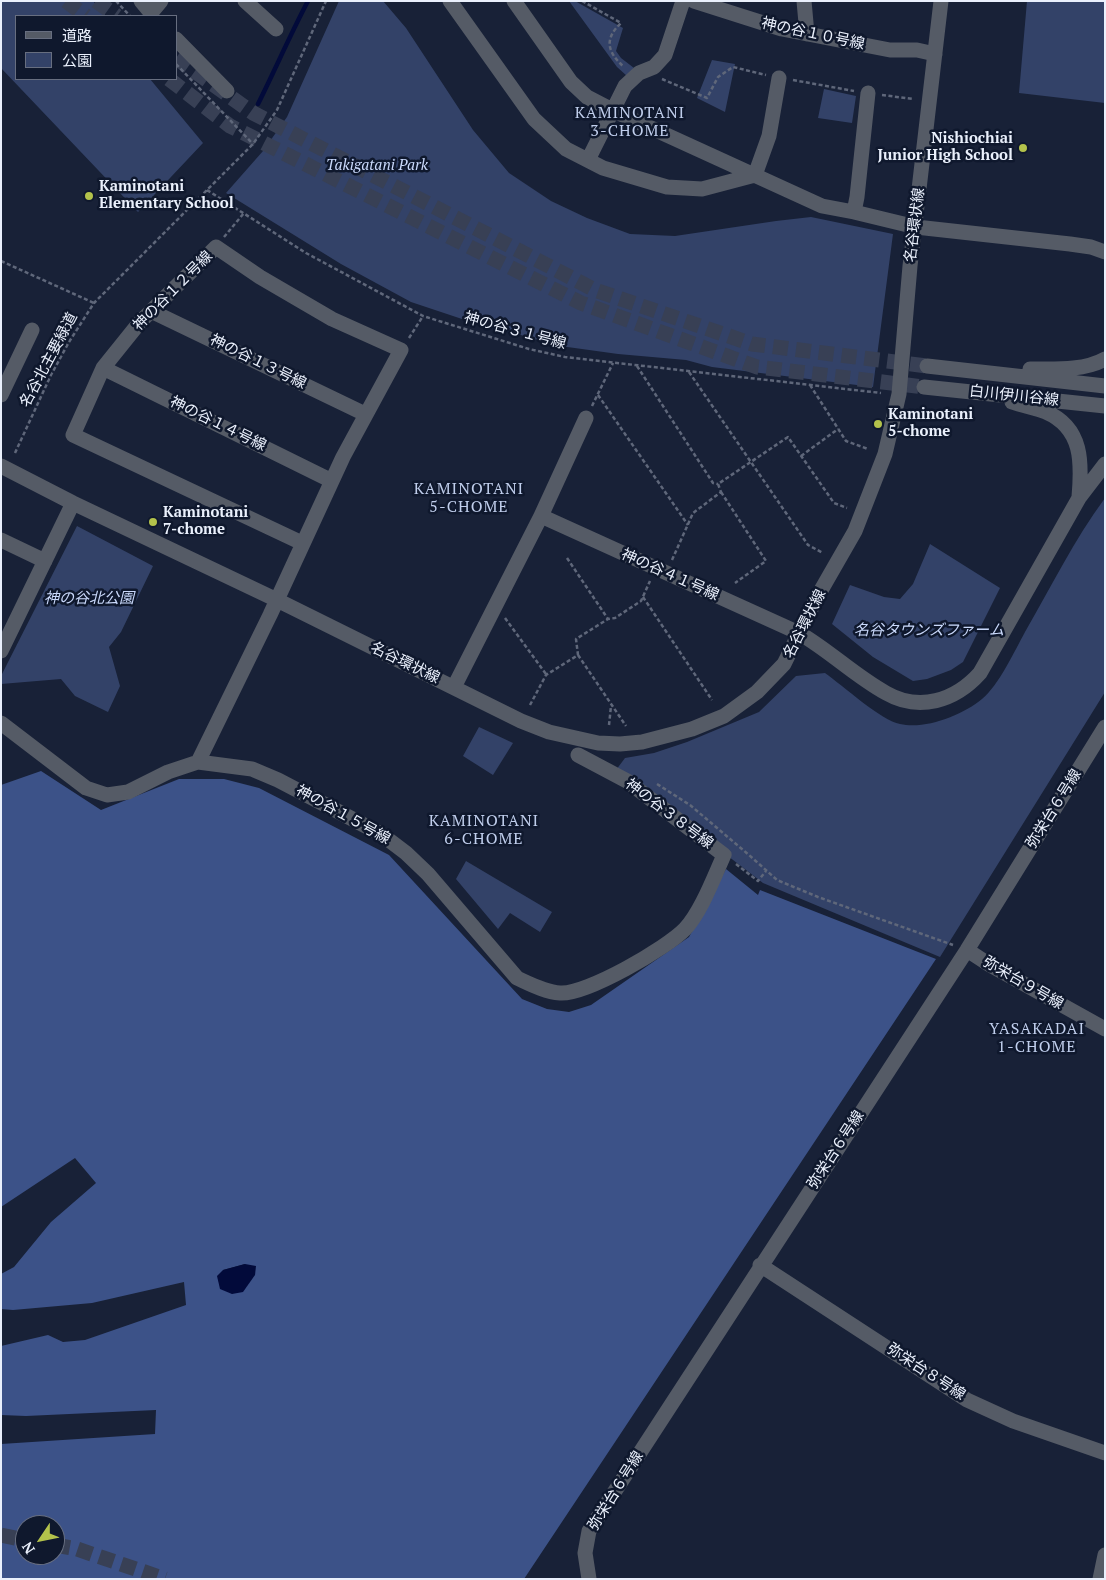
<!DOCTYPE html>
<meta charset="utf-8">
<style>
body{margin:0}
#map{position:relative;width:1106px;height:1580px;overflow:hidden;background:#182137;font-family:"PT Serif","Noto Sans JP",serif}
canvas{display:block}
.frame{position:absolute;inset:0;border:2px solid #eaf0fc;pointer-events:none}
.legend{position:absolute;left:15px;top:15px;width:162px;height:65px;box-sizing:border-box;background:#0f182d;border:1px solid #676e80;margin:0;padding:6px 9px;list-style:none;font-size:15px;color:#eaf0fc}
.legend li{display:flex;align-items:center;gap:10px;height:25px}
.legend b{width:25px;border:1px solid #676e80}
.north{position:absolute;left:15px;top:1515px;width:50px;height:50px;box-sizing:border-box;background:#0f182d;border:1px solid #676e80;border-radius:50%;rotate:236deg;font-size:14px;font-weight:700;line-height:20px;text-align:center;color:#eaf0fc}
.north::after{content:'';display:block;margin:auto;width:18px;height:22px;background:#b3c24b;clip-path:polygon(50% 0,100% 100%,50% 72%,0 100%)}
</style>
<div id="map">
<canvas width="1106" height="1580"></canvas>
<div class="frame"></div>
<ul class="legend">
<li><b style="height:6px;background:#555b66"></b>道路</li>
<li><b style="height:14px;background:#334268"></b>公園</li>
</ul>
<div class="north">N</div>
</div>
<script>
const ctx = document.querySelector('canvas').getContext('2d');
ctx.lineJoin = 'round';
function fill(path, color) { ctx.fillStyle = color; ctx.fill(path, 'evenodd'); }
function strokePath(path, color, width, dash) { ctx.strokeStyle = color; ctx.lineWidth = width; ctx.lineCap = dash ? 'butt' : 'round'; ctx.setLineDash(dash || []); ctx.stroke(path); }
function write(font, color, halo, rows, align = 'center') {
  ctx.font = font + ' "PT Serif","Noto Sans JP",serif'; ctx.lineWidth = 5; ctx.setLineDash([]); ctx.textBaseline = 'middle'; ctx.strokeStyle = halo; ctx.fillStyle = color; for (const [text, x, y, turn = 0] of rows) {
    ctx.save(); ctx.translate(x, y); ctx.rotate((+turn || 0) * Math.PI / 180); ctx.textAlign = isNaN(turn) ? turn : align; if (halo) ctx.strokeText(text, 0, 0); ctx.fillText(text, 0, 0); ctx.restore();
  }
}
const green = new Path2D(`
 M 1,1 L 93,1 L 106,16 L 16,16 L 16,79 L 150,79 L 203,143 L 138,212 L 1,68 Z
 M 339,1 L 383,1 L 406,28 L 473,130 L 509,173 L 551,201 L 587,218 L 630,234 L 675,236 L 776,221 L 811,217 L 893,234 L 873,387 L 712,367 L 686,360 L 618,354 L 553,345 L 525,336 L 486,327 L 411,302 L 341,264 L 226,193 L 263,151 L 287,117 Z
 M 569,1 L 575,1 L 623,28 L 616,51 L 621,58 L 634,68 L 627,76 L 617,67 Z
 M 1027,1 L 1105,1 L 1105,103 L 1019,93 Z
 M 712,60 L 735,64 L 725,112 L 697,98 Z
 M 824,89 L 856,96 L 852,123 L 818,118 Z
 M 1105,498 L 1105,692 L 940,957 L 763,883 L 616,770 L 625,758 L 654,753 L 687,742 L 759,712 L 796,676 L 825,673 C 842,685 882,721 900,724 C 925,730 963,715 982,699 C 999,685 1014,652 1025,632 C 1051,587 1074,540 1105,498 Z
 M 77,526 L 153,566 L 121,632 L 109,647 L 120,686 L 108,712 L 75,696 L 61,679 L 1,684 L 1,676 Z
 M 930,544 L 1000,588 L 963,662 L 951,670 L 927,679 L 913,681 L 873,657 L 832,624 L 850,585 L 884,597 L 900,599 L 913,584 Z
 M 479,727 L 513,743 L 493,775 L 463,756 Z
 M 466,861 L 552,912 L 540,932 L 510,913 L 498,929 L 456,879 Z`);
const forest = new Path2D(`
 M 41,771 L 101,810 L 179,779 L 224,779 L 259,788 L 389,855 L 522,999 L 547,1009 L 569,1012 L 591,1005 L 689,937 L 726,869 L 758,895 L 760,890 L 936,959 L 524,1579 L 1,1579 L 1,1444 L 155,1434 L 156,1410 L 26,1416 L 1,1415 L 1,1346 L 48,1335 L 63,1342 L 85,1340 L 186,1305 L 184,1282 L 92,1303 L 13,1310 L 1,1309 L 1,1274 L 14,1267 L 51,1222 L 96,1183 L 75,1158 L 1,1207 L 1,785 ZM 245,1264 L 232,1294 L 223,1270 ZM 25,1525 L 55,1525 L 55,1555 L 25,1555 Z`);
const water = new Path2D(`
 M 245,1264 L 256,1266 L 255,1275 L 243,1292 L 232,1294 L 220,1289 L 217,1276 L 223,1270 Z`);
const stream = new Path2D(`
 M 258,104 C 275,70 290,35 308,1`);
const minorTunnel = new Path2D(`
 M 66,1 L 86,16
 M 96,1 L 117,16
 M 176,58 L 253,113 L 595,290 L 752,344 L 927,366
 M 169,79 L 230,126 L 581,303 L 757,367 L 924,387`);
const majorTunnel = new Path2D(`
 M 1,1535 L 25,1540
 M 55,1545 L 77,1549 L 165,1579`);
const path = new Path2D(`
 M 116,1 L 130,16
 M 582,1 L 621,23 C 604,39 607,52 624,67
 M 176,64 L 253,144
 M 662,79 L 707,98 L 718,77 L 733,67 L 766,75
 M 793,80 L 854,91
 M 882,95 L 913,99
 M 207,190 L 306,253 L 423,316 L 529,349 L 565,357 L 881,393
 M 224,237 L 244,213
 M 1,261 L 94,303
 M 409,338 L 423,316
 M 637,366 L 713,483 L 718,484
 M 689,372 L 808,545 L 823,553
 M 810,385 L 846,441 L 868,449
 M 598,395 L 688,525
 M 592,406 L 613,363
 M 15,453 L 51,375 L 69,342 L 94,303 L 253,144 L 277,110 L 326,1
 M 801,456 L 838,429
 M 721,492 L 766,561 L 735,583
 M 567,558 L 608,619
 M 672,560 L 693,513 L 721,492 L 718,484 L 788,437 L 834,503 L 847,508
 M 643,597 L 712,700
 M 505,618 L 546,674
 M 578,655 L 626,726
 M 530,705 L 546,675 L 578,655 L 576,639 L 608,619 L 615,618 L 641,601 L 650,581
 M 609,725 L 611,706
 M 657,784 L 690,805 L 749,855 L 777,880 L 818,897 L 953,945
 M 736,864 L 758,881 L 766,871`);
const minor = new Path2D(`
 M 141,1 L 151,13 L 161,1
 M 245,1 L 276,29
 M 450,1 L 534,119 L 566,149 L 603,168 L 667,187 L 702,189 L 755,175 L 769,136 L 779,78
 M 514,1 L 571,82 L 587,97 L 614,111 L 822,206 L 854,212 L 916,227 L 1070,244 L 1091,247 L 1105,252
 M 694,1 L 782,29 L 890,50 L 917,50 L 935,54
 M 804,1 L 807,34
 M 176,39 L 227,91
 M 588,160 L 625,86 L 639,73 L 654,67 L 665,55 L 683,1
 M 854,212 L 857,197 L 868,93
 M 151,311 L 365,414
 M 927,366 L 1105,386
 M 103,368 L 332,481
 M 1030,369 C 1054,369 1084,371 1105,359
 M 924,387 L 1105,406
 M 1,395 L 32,330
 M 1012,402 C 1023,406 1036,408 1046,412 C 1083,428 1082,463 1079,497
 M 1,466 L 73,503 L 277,600 L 521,721 L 549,732 L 598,743 L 620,744 L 642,742 L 692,729 L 724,716 L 757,692 L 784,664 L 816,599 L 855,531 L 885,454 L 899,394 L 910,266 L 941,1
 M 541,516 L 586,418
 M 1,540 L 45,561
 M 1,651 L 73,503
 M 454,687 L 541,516 L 799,633 C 830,651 855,676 886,693 C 919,712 955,701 980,673 L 1079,498 L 1105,464
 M 1,723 L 86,788 L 107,795 L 128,792 L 168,772 L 198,762 L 252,769 L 278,780 L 381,834 L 406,853 L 428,874 L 517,978 C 530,984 545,992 560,993 C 586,995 667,948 685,929 C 701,912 714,877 724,855 L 627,781 L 578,755
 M 198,762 L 270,615 L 343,457 L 401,350 L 332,319 L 260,277 L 216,247 L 140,322 L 103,368 L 73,435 L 302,543
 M 967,950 L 990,965 L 1105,1029
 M 760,1265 L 967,1400 L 1013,1421 L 1105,1453
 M 589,1579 L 585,1553 L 589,1531 L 967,950 L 1105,727
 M 1100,1579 L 1105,1555`);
const markers = [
 [1023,148,5,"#b3c24b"],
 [89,196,5,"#b3c24b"],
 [878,424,5,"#b3c24b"],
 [153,522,5,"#b3c24b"]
];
const streetNames = [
 ["神の谷１０号線",813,34,12],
 ["名谷環状線",915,225,-83],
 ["神の谷１２号線",173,291,-45],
 ["神の谷３１号線",515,331,15],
 ["名谷北主要緑道",49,360,-62],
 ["神の谷１３号線",258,362,26],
 ["白川伊川谷線",1014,396,6],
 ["神の谷１４号線",218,424,26],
 ["神の谷４１号線",670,575,24],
 ["名谷環状線",805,624,-63],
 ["名谷環状線",405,663,26],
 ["弥栄台６号線",1054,809,-58],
 ["神の谷３８号線",669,814,37],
 ["神の谷１５号線",343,815,29],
 ["弥栄台９号線",1023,983,30],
 ["弥栄台６号線",836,1150,-57],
 ["弥栄台８号線",926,1372,33],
 ["弥栄台６号線",616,1491,-58]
];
const poiNames = [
 ["Nishiochiai",1013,139,"right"],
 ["Junior High School",1013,156,"right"],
 ["Kaminotani",99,187],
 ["Elementary School",99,204],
 ["Kaminotani",888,415],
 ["5-chome",888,432],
 ["Kaminotani",163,513],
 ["7-chome",163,530]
];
const parkNames = [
 ["Takigatani Park",377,166],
 ["神の谷北公園",89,599],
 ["名谷タウンズファーム",929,631]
];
const neighbourhoodNames = [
 ["KAMINOTANI",630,113],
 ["3-CHOME",630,131],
 ["KAMINOTANI",469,489],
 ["5-CHOME",469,507],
 ["KAMINOTANI",484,821],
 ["6-CHOME",484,839],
 ["YASAKADAI",1037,1029],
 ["1-CHOME",1037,1047]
];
fill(green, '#334268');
fill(forest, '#3c5288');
fill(water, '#020a3a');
strokePath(stream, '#020a3a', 4.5);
strokePath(minorTunnel, '#384055', 15, [15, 8]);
strokePath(majorTunnel, '#384055', 15, [15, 8]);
strokePath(path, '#5f677a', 2.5, [4, 2.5]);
strokePath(minor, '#555b66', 15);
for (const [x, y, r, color] of markers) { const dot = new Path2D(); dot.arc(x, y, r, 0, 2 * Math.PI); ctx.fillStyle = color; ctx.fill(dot); strokePath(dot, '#0f182d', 2); }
write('15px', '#eaf0fc', '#0f182d', streetNames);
write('bold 15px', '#eaf0fc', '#0f182d', poiNames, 'left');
write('italic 15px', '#cad9fb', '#0f182d', parkNames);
ctx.letterSpacing = '1px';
write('16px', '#c0ceec', '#0f182d', neighbourhoodNames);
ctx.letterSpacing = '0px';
</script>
